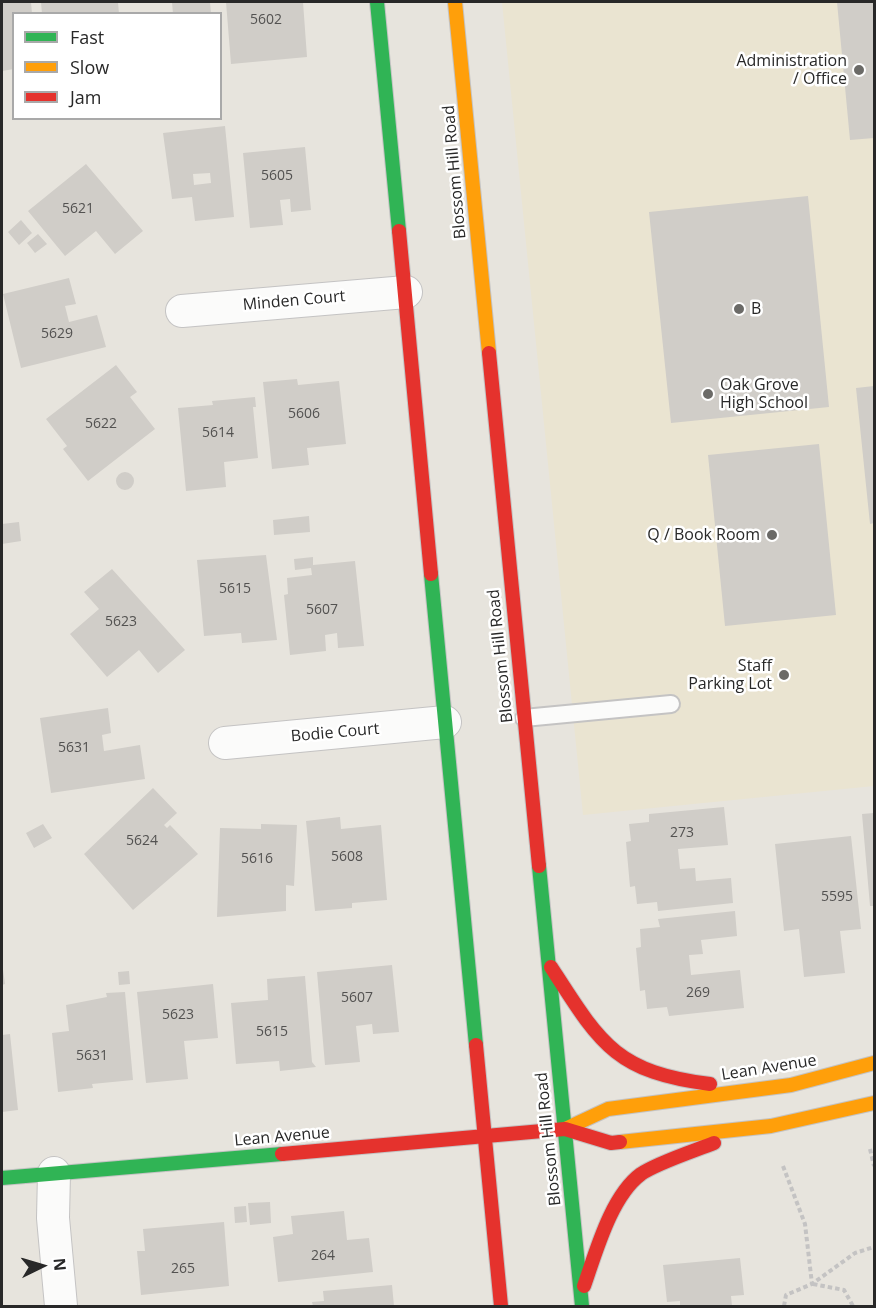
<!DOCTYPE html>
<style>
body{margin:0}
#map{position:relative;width:876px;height:1308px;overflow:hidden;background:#e7e4dd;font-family:"Open Sans",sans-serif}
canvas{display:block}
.frame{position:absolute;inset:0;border:3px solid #282828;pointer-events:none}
.legend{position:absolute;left:12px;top:12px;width:210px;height:108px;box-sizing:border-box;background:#fff;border:2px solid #a9a9a9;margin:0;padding:8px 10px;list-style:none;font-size:18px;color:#282828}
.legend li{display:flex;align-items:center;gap:12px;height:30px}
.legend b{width:30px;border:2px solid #a9a9a9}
.north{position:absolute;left:12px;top:1236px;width:60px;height:60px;-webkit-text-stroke:4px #fff;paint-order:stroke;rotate:85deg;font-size:16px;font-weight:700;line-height:24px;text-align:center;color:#282828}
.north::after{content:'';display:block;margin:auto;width:21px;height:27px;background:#282828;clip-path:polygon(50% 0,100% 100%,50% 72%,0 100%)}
</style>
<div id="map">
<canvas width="876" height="1308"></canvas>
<div class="frame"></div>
<ul class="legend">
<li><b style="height:8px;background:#30b455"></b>Fast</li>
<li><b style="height:8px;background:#ff9f0a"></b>Slow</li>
<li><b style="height:8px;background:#e5322d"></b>Jam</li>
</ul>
<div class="north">N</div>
</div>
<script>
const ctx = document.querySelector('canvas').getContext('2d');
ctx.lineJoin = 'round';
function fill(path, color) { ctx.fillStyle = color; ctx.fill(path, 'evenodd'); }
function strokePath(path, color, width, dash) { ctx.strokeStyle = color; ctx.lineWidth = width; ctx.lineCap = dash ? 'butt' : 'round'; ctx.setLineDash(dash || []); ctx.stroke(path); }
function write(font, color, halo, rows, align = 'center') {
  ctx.font = font + ' "Open Sans",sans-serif'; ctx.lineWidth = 5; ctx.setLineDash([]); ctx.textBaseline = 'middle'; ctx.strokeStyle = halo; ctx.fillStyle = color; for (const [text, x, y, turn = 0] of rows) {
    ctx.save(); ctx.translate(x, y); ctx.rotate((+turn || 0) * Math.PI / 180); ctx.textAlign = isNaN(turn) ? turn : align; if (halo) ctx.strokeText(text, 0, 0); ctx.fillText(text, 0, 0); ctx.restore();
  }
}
const education = new Path2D(`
 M 502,2 L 874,2 L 874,786 L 583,815 Z`);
const building = new Path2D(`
 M 2,2 L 31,2 L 32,14 L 14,14 L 14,69 L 2,71 Z
 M 41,2 L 118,2 L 119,14 L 42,14 Z
 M 172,2 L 210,2 L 211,14 L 173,14 Z
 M 226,2 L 303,2 L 307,57 L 231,64 Z
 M 837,2 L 874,2 L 874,138 L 850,140 Z
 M 225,126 L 234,217 L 195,221 L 192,197 L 172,199 L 163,133 ZM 210,173 L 211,183 L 194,185 L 193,174 Z
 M 305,147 L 311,210 L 291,212 L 290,199 L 280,200 L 283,225 L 250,228 L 243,153 Z
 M 86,164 L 143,231 L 115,254 L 96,231 L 65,256 L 28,211 Z
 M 808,196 L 829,407 L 671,423 L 649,212 Z
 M 21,220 L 32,233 L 19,245 L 8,232 Z
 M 38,234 L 47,244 L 35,253 L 27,243 Z
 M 69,278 L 76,304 L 65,306 L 69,322 L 97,315 L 106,347 L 21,368 L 3,294 Z
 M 116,365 L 137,392 L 130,397 L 155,429 L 88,481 L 63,449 L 67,446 L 46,419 Z
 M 297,379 L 298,385 L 339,381 L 346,444 L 307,448 L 309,465 L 272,469 L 263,382 Z
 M 874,386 L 874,523 L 870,524 L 856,388 Z
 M 255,397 L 256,407 L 253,407 L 258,458 L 224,462 L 226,487 L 186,491 L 178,408 L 213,405 L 212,401 Z
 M 819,444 L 836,615 L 725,626 L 708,455 Z
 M116 481a9 9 0 1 1 18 0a9 9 0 1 1-18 0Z
 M 309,516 L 310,532 L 274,535 L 273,520 Z
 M 19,522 L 21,541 L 2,544 L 2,524 Z
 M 266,555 L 277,640 L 242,643 L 241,633 L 204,636 L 197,560 Z
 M 313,557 L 313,565 L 355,561 L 364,646 L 338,648 L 337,633 L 325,635 L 326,651 L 290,655 L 284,595 L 288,594 L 287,578 L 312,575 L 311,568 L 295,570 L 294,559 Z
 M 112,569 L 185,650 L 158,673 L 139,650 L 107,677 L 70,634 L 99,609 L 84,592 Z
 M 108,708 L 111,733 L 102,735 L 104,751 L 140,745 L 145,779 L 51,793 L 40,718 Z
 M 153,788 L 177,813 L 164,825 L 167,828 L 170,825 L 198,854 L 133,910 L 84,854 Z
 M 724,807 L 728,845 L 678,849 L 680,869 L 695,868 L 696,881 L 731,878 L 733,903 L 658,911 L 657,902 L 637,904 L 635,886 L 630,887 L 626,842 L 631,841 L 629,824 L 649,822 L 649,814 Z
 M 874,813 L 874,906 L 870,906 L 862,814 Z
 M 340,817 L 341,829 L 381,825 L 387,900 L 352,903 L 352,908 L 315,911 L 306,821 Z
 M 43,824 L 52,838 L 34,848 L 26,833 Z
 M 261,824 L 297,825 L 294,886 L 286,885 L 286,911 L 217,917 L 220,828 L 261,829 Z
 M 851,836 L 861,929 L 840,931 L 845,973 L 804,977 L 799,929 L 784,931 L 775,844 Z
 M 735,911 L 737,936 L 701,940 L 703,954 L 689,955 L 691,975 L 740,970 L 744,1008 L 669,1016 L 667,1007 L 647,1009 L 645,990 L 640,991 L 636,948 L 641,947 L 640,929 L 660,927 L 658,919 Z
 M 2,962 L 5,984 L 2,985 Z
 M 392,965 L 399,1032 L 373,1034 L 372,1024 L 356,1026 L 360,1062 L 325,1065 L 317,972 Z
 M 129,971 L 130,984 L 119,985 L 118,972 Z
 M 305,976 L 312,1062 L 316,1067 L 280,1071 L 279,1061 L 236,1064 L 231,1003 L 268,1000 L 267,979 Z
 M 213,984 L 218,1038 L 184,1041 L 188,1079 L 146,1083 L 137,992 Z
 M 125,992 L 133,1080 L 92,1084 L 93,1088 L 58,1092 L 52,1033 L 69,1031 L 66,1005 L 107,997 L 106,993 Z
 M 10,1034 L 18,1110 L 2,1112 L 2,1035 Z
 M 270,1202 L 271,1223 L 250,1225 L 248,1203 Z
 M 246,1206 L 247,1222 L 235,1223 L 234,1207 Z
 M 344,1211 L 347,1240 L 369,1238 L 373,1272 L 278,1282 L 273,1237 L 293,1234 L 291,1216 Z
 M 224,1222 L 229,1286 L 141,1295 L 137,1251 L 145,1251 L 143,1229 Z
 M 740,1258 L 744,1295 L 731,1296 L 732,1306 L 680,1306 L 680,1301 L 667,1302 L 663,1265 Z
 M 392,1285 L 394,1306 L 313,1306 L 312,1302 L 324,1301 L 323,1291 Z`);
const path = new Path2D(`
 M 870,1149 L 874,1166
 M 783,1166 L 805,1224 L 812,1284
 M 813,1284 L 844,1290 L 853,1306
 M 784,1306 L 786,1295 L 812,1284 L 855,1253 L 874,1247`);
const lane = new Path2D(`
 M 524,718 L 671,704`);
const street = new Path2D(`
 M 182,311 L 406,292
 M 225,743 L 445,722
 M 54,1173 L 53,1218 L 61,1306`);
const fast = new Path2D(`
 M 377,2 L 399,231
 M 431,574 L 476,1045
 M 539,866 L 582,1306
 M 2,1178 L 282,1154`);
const slow = new Path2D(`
 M 455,2 L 489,353
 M 565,1129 L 608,1109 L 791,1085 L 874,1063
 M 620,1142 L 771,1126 L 874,1103`);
const jam = new Path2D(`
 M 399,231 L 431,574
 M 489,353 L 539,866
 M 551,967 C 600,1043 615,1072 710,1084
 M 476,1045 L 501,1306
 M 282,1154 L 565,1129 L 611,1143 L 620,1142
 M 584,1286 C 596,1252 611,1196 641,1174 C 657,1163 694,1151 714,1143`);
const markers = [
 [859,70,6,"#6b6a67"],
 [739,309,6,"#6b6a67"],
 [708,394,6,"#6b6a67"],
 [772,535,6,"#6b6a67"],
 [784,675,6,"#6b6a67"]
];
const numberNames = [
 ["5602",266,20],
 ["5605",277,176],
 ["5621",78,209],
 ["5629",57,334],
 ["5606",304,414],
 ["5622",101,424],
 ["5614",218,433],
 ["5615",235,589],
 ["5607",322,610],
 ["5623",121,622],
 ["5631",74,748],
 ["273",682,833],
 ["5624",142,841],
 ["5608",347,857],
 ["5616",257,859],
 ["5595",837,897],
 ["269",698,993],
 ["5607",357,998],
 ["5623",178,1015],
 ["5615",272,1032],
 ["5631",92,1056],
 ["264",323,1256],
 ["265",183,1269]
];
const poiNames = [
 ["Administration",847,61],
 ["/ Office",847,79],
 ["B",751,309,"left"],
 ["Oak Grove",720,385,"left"],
 ["High School",720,403,"left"],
 ["Q / Book Room",760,535],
 ["Staff",772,666],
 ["Parking Lot",772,684]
];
const streetNames = [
 ["Blossom Hill Road",455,172,-95],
 ["Minden Court",294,301,-5],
 ["Blossom Hill Road",501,656,-96],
 ["Bodie Court",335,733,-5],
 ["Lean Avenue",769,1068,-9],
 ["Lean Avenue",282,1137,-5],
 ["Blossom Hill Road",549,1139,-96]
];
fill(education, '#eae4d1');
fill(building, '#d0cdc8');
strokePath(lane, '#c4c3c3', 20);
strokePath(street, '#c4c3c3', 34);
strokePath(fast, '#c4c3c3', 16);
strokePath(slow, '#c4c3c3', 16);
strokePath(jam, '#c4c3c3', 16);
strokePath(path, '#c4c3c3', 4, [4.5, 3]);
strokePath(lane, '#fbfbfa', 16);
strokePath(street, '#fbfbfa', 32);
strokePath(fast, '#30b455', 14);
strokePath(slow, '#ff9f0a', 14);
strokePath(jam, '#e5322d', 14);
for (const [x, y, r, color] of markers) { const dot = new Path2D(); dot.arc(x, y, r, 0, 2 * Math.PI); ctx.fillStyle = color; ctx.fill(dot); strokePath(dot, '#fff', 2); }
write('14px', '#535251', null, numberNames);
write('16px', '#282828', '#fff', poiNames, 'right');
write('16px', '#282828', '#fff', streetNames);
</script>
